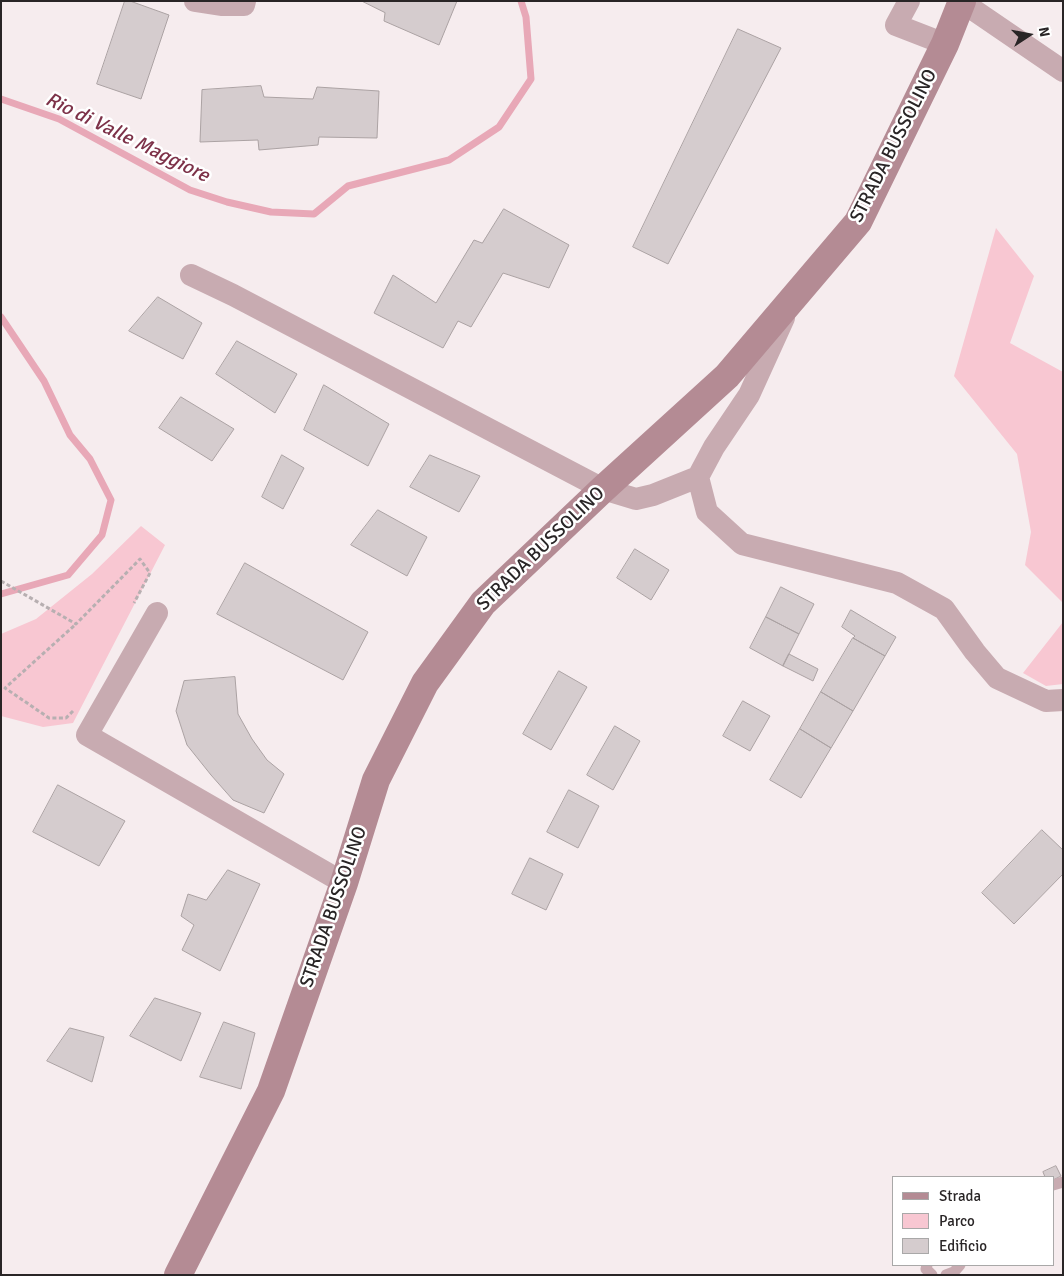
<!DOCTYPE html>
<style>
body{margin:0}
#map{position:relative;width:1064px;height:1276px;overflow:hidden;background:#f6ecee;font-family:Signika,sans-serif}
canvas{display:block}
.frame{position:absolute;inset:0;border:2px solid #292526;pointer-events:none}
.legend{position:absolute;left:892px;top:1176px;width:162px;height:90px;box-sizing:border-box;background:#fff;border:1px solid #a9a8a8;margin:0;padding:6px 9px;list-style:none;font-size:15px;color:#292526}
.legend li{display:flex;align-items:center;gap:10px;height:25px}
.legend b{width:25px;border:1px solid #a9a8a8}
.north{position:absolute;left:1004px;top:10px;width:50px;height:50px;-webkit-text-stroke:4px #fff;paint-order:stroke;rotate:79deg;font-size:14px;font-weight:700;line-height:20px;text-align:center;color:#292526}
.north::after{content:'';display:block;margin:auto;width:18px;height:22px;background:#292526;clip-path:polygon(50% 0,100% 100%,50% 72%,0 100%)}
</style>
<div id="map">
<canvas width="1064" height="1276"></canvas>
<div class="frame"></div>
<ul class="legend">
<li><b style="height:6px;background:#b48b94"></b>Strada</li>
<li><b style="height:14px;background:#f8c7d2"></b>Parco</li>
<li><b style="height:14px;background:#d5ccce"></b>Edificio</li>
</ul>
<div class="north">N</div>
</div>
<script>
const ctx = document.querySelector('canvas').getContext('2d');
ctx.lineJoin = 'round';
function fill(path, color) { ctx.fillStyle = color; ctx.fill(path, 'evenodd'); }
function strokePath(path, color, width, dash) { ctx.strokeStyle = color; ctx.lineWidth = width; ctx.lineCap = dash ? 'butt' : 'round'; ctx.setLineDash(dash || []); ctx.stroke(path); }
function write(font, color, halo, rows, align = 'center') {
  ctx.font = font + ' Signika,sans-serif'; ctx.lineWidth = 5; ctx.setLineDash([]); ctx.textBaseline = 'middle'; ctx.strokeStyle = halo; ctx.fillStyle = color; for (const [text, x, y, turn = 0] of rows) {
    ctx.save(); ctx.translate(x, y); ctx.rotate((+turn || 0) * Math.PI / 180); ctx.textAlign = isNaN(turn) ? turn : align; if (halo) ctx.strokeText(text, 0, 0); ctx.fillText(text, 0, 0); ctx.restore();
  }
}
const green = new Path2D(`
 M 996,228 L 1034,276 L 1010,343 L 1063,372 L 1063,603 L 1025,565 L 1031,532 L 1017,454 L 954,376 Z
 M 141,526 L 165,545 L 73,723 L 43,727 L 1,716 L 1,634 L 36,619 L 92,574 Z
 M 1063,622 L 1063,684 L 1046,686 L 1023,673 Z`);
const stream = new Path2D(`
 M 1,99 L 59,119 L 190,190 L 227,202 L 271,212 L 314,214 L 348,186 L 449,160 L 499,127 L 531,79 L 526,17 L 521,1
 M 1,317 L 44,381 L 70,435 L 90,459 L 111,500 L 102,535 L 68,575 L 1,594`);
const building = new Path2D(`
 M 125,1 L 130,1 L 169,15 L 141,99 L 97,84 Z
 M 362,1 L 457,1 L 439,45 L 384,21 L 385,13 Z
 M 738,29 L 781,48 L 668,264 L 633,247 Z
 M 261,86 L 264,97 L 313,99 L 317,87 L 379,91 L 377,138 L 319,137 L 318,145 L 259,150 L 258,140 L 200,142 L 202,90 Z
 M 504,209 L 569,245 L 549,288 L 503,273 L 471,327 L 458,321 L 443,348 L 374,313 L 393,275 L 436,303 L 474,240 L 482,243 Z
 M 158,297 L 202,323 L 183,359 L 129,331 Z
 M 237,341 L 297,374 L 275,413 L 216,374 Z
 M 324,385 L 389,424 L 368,466 L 304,430 Z
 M 181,397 L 234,429 L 212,461 L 159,428 Z
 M 282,455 L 304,468 L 283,509 L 262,497 Z
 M 430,455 L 480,476 L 459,512 L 410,487 Z
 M 378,510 L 427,537 L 407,576 L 351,545 Z
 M 635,549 L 669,570 L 651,600 L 617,578 Z
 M 245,563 L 368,632 L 343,680 L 217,614 Z
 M 781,587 L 814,604 L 799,634 L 766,617 Z
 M 851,610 L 896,637 L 885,656 L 853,638 L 855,636 L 842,627 Z
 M 766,617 L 799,634 L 783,666 L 750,648 Z
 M 853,638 L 885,656 L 853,711 L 821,692 Z
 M 789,654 L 818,669 L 813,681 L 783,666 Z
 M 559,671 L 587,687 L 551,750 L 523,734 Z
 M 235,677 L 238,714 L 252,739 L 267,760 L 284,774 L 264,813 L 233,800 L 211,775 L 187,745 L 176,711 L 184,681 Z
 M 821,692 L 853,711 L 831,748 L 800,729 Z
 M 743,701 L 770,716 L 750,751 L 723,736 Z
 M 615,726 L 640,741 L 613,790 L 587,775 Z
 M 800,729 L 831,748 L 801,798 L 770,780 Z
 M 58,785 L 125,821 L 99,866 L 33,832 Z
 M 569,790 L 599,806 L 578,848 L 547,832 Z
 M 1042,830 L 1063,850 L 1063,874 L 1014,924 L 982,893 Z
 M 530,858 L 563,874 L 546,910 L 512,894 Z
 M 228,870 L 260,884 L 220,971 L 182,950 L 194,925 L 181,916 L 188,894 L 206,900 Z
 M 155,998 L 201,1013 L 181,1061 L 130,1036 Z
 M 224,1022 L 255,1033 L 241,1089 L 200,1077 Z
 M 70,1028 L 104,1037 L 92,1082 L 47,1061 Z
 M 1056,1166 L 1061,1176 L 1053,1180 L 1053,1177 L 1045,1177 L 1043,1172 Z`);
const path = new Path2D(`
 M 1,581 L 76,624 L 140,559 L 150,573 L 134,603
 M 73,711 L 66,718 L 49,718 L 5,688 L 76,624`);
const lane = new Path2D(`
 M 1053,1185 L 1063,1182
 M 927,1265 L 926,1269 L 932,1275
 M 946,1275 L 954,1272 L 960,1265`);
const street = new Path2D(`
 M 195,1 L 221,5 L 244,5 L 245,1
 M 909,1 L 896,25 L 945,44
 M 962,2 L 1063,71
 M 191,275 L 233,295 L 603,489 L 636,499 L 653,495 L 698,477
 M 784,318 L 749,395 L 714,447 L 698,477 L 707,512 L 742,544 L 897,583 L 944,609 L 975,652 L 997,678 L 1046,701 L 1063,700
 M 157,613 L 87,735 L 344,883`);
const secondary = new Path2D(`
 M 178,1275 L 271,1091 L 344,883 L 376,780 L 425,683 L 483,603 L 603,489 L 727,376 L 858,222 L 945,44 L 962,1`);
const streetNames = [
 ["STRADA BUSSOLINO",894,146,-63],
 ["STRADA BUSSOLINO",541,549,-44],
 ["STRADA BUSSOLINO",334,907,-71]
];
const waterNames = [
 ["Rio di Valle Maggiore",127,138,26]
];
fill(green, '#f8c7d2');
strokePath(stream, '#e8a8b7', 7);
fill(building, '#d5ccce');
strokePath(building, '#aba2a3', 1);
strokePath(path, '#b7afb1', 3, [4, 2.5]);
strokePath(lane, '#c8abb1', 11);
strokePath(street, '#c8abb1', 22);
strokePath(secondary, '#b48b94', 28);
write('19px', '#292526', '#fff', streetNames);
write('italic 20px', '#7d3249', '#fff', waterNames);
</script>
